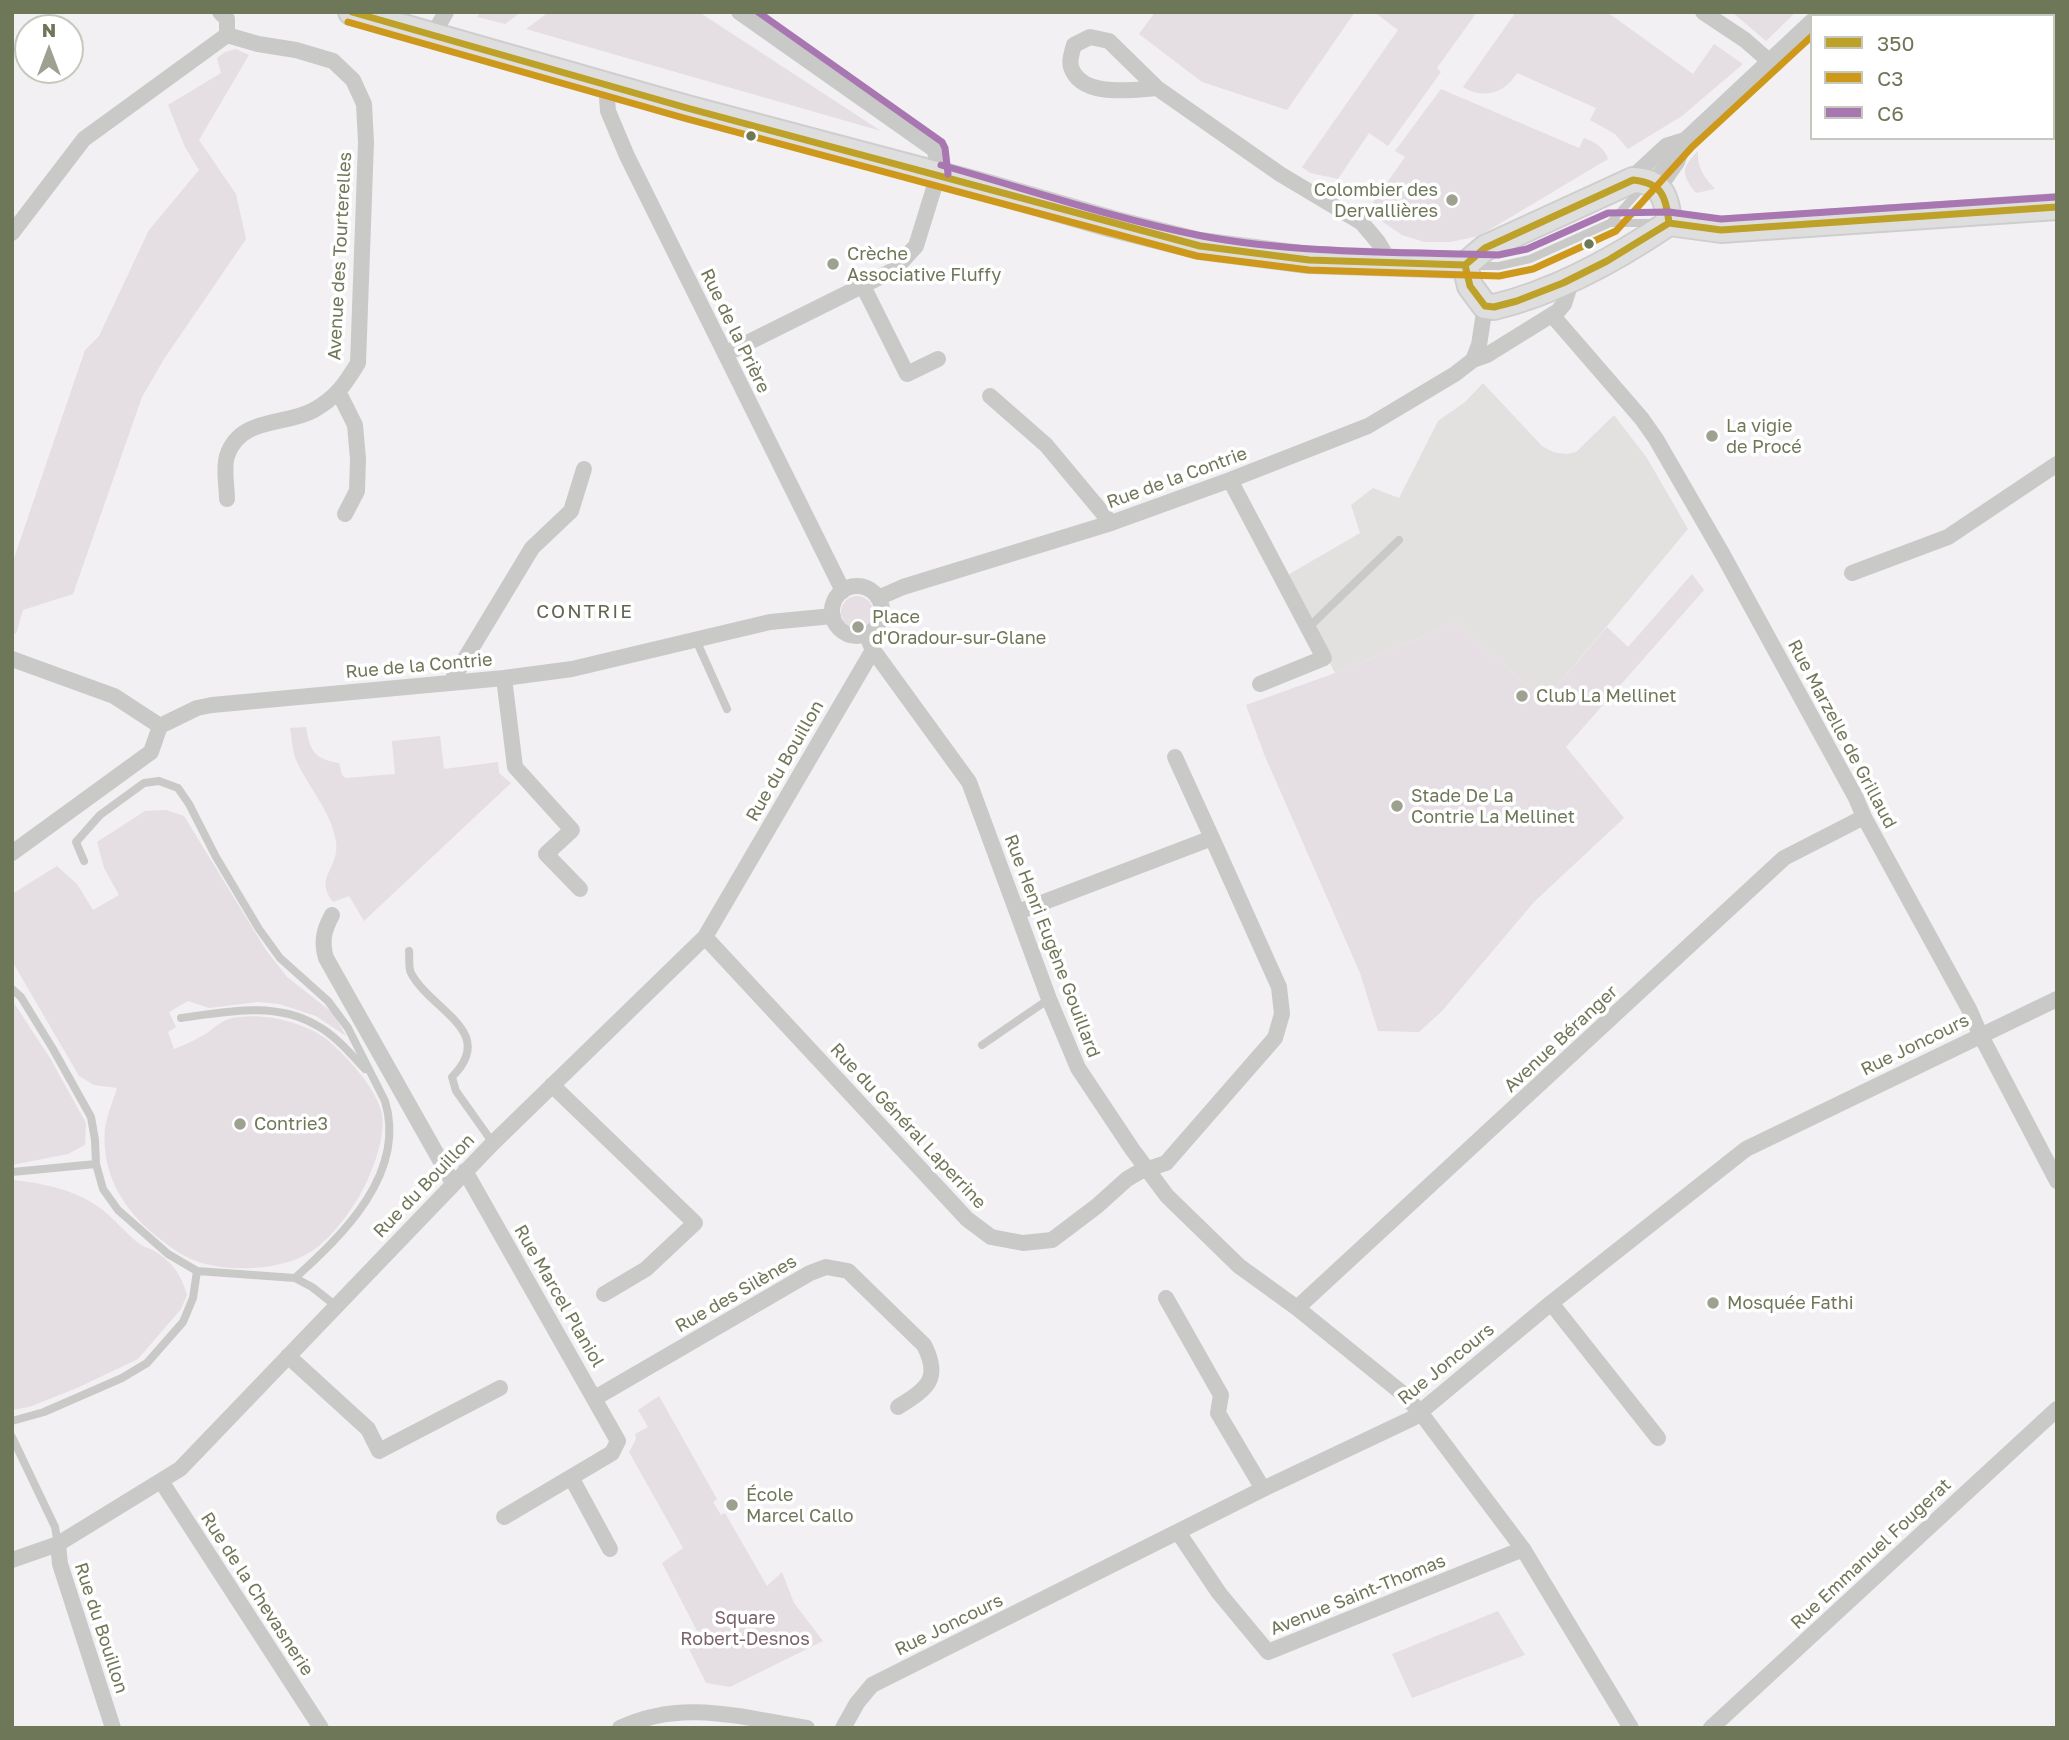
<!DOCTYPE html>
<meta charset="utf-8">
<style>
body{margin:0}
#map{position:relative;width:2069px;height:1740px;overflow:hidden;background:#f2f0f3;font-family:"Golos Text",sans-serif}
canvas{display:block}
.frame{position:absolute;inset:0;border:14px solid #6f7759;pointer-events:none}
.legend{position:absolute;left:1810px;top:14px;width:245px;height:126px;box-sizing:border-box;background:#fff;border:2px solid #c5c9bd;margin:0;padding:9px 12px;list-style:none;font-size:21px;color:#6f7759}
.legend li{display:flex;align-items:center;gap:14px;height:35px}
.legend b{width:35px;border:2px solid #c5c9bd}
.north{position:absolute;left:14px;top:14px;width:70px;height:70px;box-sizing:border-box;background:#fff;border:2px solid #c5c9bd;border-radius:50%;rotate:0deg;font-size:19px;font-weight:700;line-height:28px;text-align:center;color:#6f7759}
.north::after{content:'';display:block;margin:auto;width:24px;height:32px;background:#9da18f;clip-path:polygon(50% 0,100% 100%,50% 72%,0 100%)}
</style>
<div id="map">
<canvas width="2069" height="1740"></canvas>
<div class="frame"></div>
<ul class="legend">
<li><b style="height:9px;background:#bda128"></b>350</li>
<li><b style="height:9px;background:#ce981b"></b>C3</li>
<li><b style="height:9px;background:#a877b2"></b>C6</li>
</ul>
<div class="north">N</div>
</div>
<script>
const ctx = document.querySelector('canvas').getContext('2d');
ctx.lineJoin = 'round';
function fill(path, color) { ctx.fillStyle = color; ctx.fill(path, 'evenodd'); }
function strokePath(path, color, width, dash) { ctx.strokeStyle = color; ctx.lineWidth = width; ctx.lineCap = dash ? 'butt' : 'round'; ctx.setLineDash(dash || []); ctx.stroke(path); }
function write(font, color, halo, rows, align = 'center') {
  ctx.font = font + ' "Golos Text",sans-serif'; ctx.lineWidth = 7; ctx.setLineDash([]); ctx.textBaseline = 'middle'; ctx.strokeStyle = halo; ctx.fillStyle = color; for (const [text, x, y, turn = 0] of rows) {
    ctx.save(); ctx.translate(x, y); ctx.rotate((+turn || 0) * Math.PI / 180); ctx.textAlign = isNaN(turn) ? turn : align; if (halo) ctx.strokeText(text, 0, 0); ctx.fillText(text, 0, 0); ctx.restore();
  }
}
const built = new Path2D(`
 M 1483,383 L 1542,446 L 1553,452 L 1566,454 L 1576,452 L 1614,415 L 1647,458 L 1688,529 L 1547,698 L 1530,688 L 1456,623 L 1335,673 L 1286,576 L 1360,533 L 1351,505 L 1373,488 L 1399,498 L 1438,421 L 1465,402 Z`);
const green = new Path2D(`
 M 481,12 L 521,12 L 505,24 L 477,17 Z
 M 549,12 L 699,12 L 881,131 L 526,29 Z
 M 1155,12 L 1355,12 L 1287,110 L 1202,82 L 1139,34 Z
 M 1374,12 L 1477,12 L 1437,68 L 1441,72 L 1388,146 L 1369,133 L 1338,179 L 1310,173 L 1302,167 L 1398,30 Z
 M 1516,12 L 1607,12 L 1693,74 L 1714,44 L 1743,64 L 1682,116 L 1628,149 L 1615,134 L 1590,120 L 1596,108 L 1517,73 C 1505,93 1484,100 1463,87 Z
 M 1732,12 L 1796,12 L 1766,41 Z
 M 236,49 L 249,55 L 199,140 L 236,194 L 246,239 L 164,359 L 142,397 L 73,594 L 23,610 L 16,634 L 12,633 L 12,564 L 85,350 L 99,336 L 149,230 L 199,170 L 185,147 L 168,105 L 221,73 L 217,58 L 225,52 Z
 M 1441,89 L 1579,148 L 1584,138 C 1595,142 1604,147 1608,159 L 1479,236 L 1450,242 L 1424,242 L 1402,235 L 1367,211 L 1405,157 L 1395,151 Z
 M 1698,151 C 1697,168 1704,177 1715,189 L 1696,193 C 1681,174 1681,168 1698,151 Z
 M 1692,574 L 1704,590 L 1566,747 L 1624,818 L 1534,902 L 1442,1011 L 1419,1032 L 1378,1031 L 1360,973 L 1264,754 L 1246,705 L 1335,673 L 1456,623 L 1529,687 L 1547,698 L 1607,627 L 1628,647 Z
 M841 612a16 16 0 1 1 32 0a16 16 0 1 1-32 0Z
 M 306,727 C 310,751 314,759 339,763 L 342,775 L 346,778 L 395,774 L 392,741 L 440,736 L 444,769 L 498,762 L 499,773 L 511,783 L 364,921 L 349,896 L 333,902 C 313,877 340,869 336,842 C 332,812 308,787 296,760 C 292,750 292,738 290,728 Z
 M 166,810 L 184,816 L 266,950 L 287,977 L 333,1013 L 346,1036 L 316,1016 L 279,1004 L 258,1002 L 209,1008 L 188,1001 L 169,1012 L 176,1027 L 168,1032 L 174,1049 C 185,1045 197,1039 207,1033 C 214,1028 221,1021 229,1019 C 260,1011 306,1022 330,1042 C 348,1058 377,1089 382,1114 C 385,1136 376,1161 367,1181 C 357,1204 333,1237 312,1251 C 284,1270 231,1273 199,1262 C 180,1256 165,1243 150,1231 C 120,1204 101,1170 105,1128 C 107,1115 113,1101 117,1088 L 94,1085 L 79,1076 L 12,961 L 12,894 L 57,866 L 77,884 L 93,910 L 119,895 L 104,868 L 97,842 L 145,811 Z
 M 12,1000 L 50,1058 L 86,1123 L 85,1145 L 68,1154 L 12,1165 Z
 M 12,1180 C 43,1183 76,1190 100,1208 C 115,1219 126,1234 141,1245 C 146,1248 152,1249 156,1252 C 173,1262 182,1277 187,1295 L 181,1309 L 138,1359 L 77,1388 L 29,1407 L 12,1410 Z
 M 659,1396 L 717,1499 L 713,1502 L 721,1515 L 725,1513 L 767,1586 L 782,1572 L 794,1603 L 823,1641 L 730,1687 L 706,1683 L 685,1641 L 698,1633 L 662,1563 L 683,1548 L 629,1452 L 636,1439 L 635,1434 L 648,1427 L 638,1410 Z
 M 1498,1611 L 1525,1655 L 1412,1698 L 1392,1654 Z`);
const lane = new Path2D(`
 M 1610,223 L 1656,223
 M 1475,266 L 1499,266 L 1530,259 L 1610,223 L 1676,150
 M 1308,628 L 1399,540
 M 696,640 L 727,709
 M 84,861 L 76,842 L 100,815 L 144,783 L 159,781 L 178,788 L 189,804 L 216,857 L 259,929 L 280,958 L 328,1001 L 348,1028 L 385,1101 C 407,1173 343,1235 295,1278
 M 409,951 C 410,958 408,967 411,973 C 431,1011 498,1031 452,1077 L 456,1091 L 493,1143
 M 12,989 L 21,997 L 53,1049 L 91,1117 L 95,1140 L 96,1164 L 103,1189 L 118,1210 L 168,1254 L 197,1271 L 295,1278 L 312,1287 L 336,1306
 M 181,1018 C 225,1012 275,1001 316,1025 C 335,1035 351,1054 365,1069
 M 982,1045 L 1049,999
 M 12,1172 L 96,1164
 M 12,1421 L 44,1412 L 122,1378 L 147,1363 L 183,1322 L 193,1298 L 197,1271
 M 12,1437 L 55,1527 L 58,1544`);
const street = new Path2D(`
 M 220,12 L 227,19 L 227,35
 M 1703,12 L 1745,40 L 1769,61
 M 1983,12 L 1988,16
 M 433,35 L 446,12
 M 2053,56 L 2057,58
 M 606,85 L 608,111 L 627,156 L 843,591
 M 1157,88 C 1131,90 1081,98 1071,67 C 1069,61 1072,52 1074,45 L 1090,37 L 1109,41 L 1157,88 L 1280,174 L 1362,223 L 1378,242 L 1390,262
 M 1626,183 L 1666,146 L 1685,140 L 1812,21
 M 1659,188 L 1677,162 L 1685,140
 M 12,233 L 84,139 L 227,35
 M 863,286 L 907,374 L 938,359
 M 1552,315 L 1642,419 L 1656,439 L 1723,555 L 1856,798 L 1864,817 L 1969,1009 L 1980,1034 L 2057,1181
 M 725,354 L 894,270 L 916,246 L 938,175 L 935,150 L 739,12
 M 1473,360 L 1479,345 L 1485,306
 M 339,393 L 355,425 L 358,459 L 357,491 L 345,514
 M 990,396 L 1046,445 L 1111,523
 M 1230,480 L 1324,658 L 1260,684
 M 227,499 C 227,486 223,468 227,456 C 240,416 286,426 314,410 C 337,397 345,384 358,363 L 366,142 L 364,104 L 353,80 L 333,61 L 296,50 L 258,44 L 227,35
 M 1852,573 L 1948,537 L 2057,464
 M832 611a25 25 0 1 1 50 0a25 25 0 1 1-50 0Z
 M 878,598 L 903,587 L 1111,523 L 1230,480 L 1368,426 L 1455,374 L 1473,360 L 1487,355 L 1558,311 L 1564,304 L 1572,279
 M 866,634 L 873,650 L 969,782 L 1049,999 L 1078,1068 L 1132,1149 L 1167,1196 L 1239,1266 L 1297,1308 L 1402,1393 L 1420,1412 L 1523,1549 L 1631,1728
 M 12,659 L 114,696 L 160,726
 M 504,678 L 515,767 L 572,830 L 546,854 L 580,889
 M 451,682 L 532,548 L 571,511 L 584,469
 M 160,726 L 197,708 L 212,705 L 504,678 L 572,669 L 770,622 L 833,616
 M 1175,757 L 1212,838
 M 12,853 L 151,752 L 160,726
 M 332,915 C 324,930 321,941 326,958 L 453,1183
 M 705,937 L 967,1219 L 991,1237 L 1023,1243 L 1052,1240 L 1097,1206 L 1127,1179 L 1139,1172 L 1166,1163 L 1275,1038 L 1282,1014 L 1279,987 L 1212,838 L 1018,912
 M 552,1085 L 695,1223 L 646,1269 L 604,1294
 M 465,1171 L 618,1441 L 612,1453 L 504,1517
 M 1166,1298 L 1221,1395 L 1218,1413 L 1263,1489
 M 1551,1303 L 1658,1438
 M 1297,1308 L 1784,858 L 1864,817
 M 288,1356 L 368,1429 L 379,1451 L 500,1388
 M 595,1398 L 810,1273 L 826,1267 L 848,1271 L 924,1345 C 942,1380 926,1389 898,1407
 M 571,1477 L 610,1549
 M 161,1481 L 321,1728
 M 1178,1532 L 1219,1593 L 1268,1652 L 1523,1549
 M 58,1544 L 60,1564 L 113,1728
 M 12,1560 L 58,1544 L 180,1469 L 493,1143 L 705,937 L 873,650
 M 620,1728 C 683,1698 742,1718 807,1728
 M 843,1728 L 857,1703 L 872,1685 L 1263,1489 L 1413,1418 L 1551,1303 L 1746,1149 L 2057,999
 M 1711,1728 L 2057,1409`);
const primary = new Path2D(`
 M 351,12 L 687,108 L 974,184 L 1112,224 L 1200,246 L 1309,260 L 1465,265 L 1485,248 L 1633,180 C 1662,181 1667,197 1669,223
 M 1465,265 L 1470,286 L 1485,306 L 1494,307 C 1557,292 1616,259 1669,223 L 1721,230 L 2057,207`);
const bus1 = new Path2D(`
 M 352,12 L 687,108 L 1200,246 L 1309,260 L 1465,265 L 1485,248 L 1633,180 C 1662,183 1666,196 1669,223
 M 1465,265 L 1470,286 L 1485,306 L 1494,307 L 1517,301 L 1563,283 L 1607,261 L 1669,223 L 1721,230 L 2057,207`);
const bus2 = new Path2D(`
 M 348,22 L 684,118 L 1197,256 L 1309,270 L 1499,276 L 1533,269 L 1616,231 L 1692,147 L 1812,36`);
const bus3 = new Path2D(`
 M 758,12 L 942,142 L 945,148 L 948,174
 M 941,165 C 1027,189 1115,219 1202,236 C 1299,254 1399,252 1498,255 L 1527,249 L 1608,213 L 1669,212 L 1721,219 L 2056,197`);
const markers = [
 [751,136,6,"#6f7759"],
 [1452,200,7,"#9da18f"],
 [1589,244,6,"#6f7759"],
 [833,264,7,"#9da18f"],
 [1712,436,7,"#9da18f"],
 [858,627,7,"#9da18f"],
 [1522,696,7,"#9da18f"],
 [1397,806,7,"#9da18f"],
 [240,1124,7,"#9da18f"],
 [1713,1303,7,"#9da18f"],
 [732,1505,7,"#9da18f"]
];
const poiNames = [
 ["Colombier des",1438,190,"right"],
 ["Dervallières",1438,211,"right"],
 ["Crèche",847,254],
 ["Associative Fluffy",847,275],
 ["La vigie",1726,426],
 ["de Procé",1726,447],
 ["Place",872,617],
 ["d'Oradour-sur-Glane",872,638],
 ["Club La Mellinet",1536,696],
 ["Stade De La",1411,796],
 ["Contrie La Mellinet",1411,817],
 ["Contrie3",254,1124],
 ["Mosquée Fathi",1727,1303],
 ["École",746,1495],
 ["Marcel Callo",746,1516]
];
const streetNames = [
 ["Avenue des Tourterelles",340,256,-87],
 ["Rue de la Prière",735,331,64],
 ["Rue de la Contrie",1177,478,-20],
 ["Rue de la Contrie",419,666,-5],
 ["Rue Marzelle de Grillaud",1842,734,62],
 ["Rue du Bouillon",785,761,-60],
 ["Rue Henri Eugène Gouillard",1052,946,69],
 ["Avenue Béranger",1561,1039,-43],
 ["Rue Joncours",1915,1045,-26],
 ["Rue du Général Laperrine",908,1126,47],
 ["Rue du Bouillon",424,1186,-46],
 ["Rue des Silènes",736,1294,-30],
 ["Rue Marcel Planiol",559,1296,60],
 ["Rue Joncours",1446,1364,-39],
 ["Rue Emmanuel Fougerat",1871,1554,-43],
 ["Rue de la Chevasnerie",257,1594,57],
 ["Avenue Saint-Thomas",1358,1595,-22],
 ["Rue Joncours",949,1625,-26],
 ["Rue du Bouillon",101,1628,72]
];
const parkNames = [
 ["Square",745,1618],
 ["Robert-Desnos",745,1639]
];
const neighbourhoodNames = [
 ["CONTRIE",585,612]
];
fill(built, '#e3e1e0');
fill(green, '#e5dee3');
strokePath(primary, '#cfcece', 28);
strokePath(lane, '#c9cac8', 8);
strokePath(street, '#c9cac8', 16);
strokePath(primary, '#dedede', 24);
strokePath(bus1, '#bda128', 7);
strokePath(bus2, '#ce981b', 7);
strokePath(bus3, '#a877b2', 7);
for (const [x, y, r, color] of markers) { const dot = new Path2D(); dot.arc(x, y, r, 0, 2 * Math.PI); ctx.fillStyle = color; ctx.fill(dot); strokePath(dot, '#fff', 2.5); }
write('18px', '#6f7759', '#fff', poiNames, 'left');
write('18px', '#6f7759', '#fff', streetNames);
write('18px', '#796069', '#fff', parkNames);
ctx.letterSpacing = '2px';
write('19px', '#60664f', '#fff', neighbourhoodNames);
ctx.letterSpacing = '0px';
</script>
